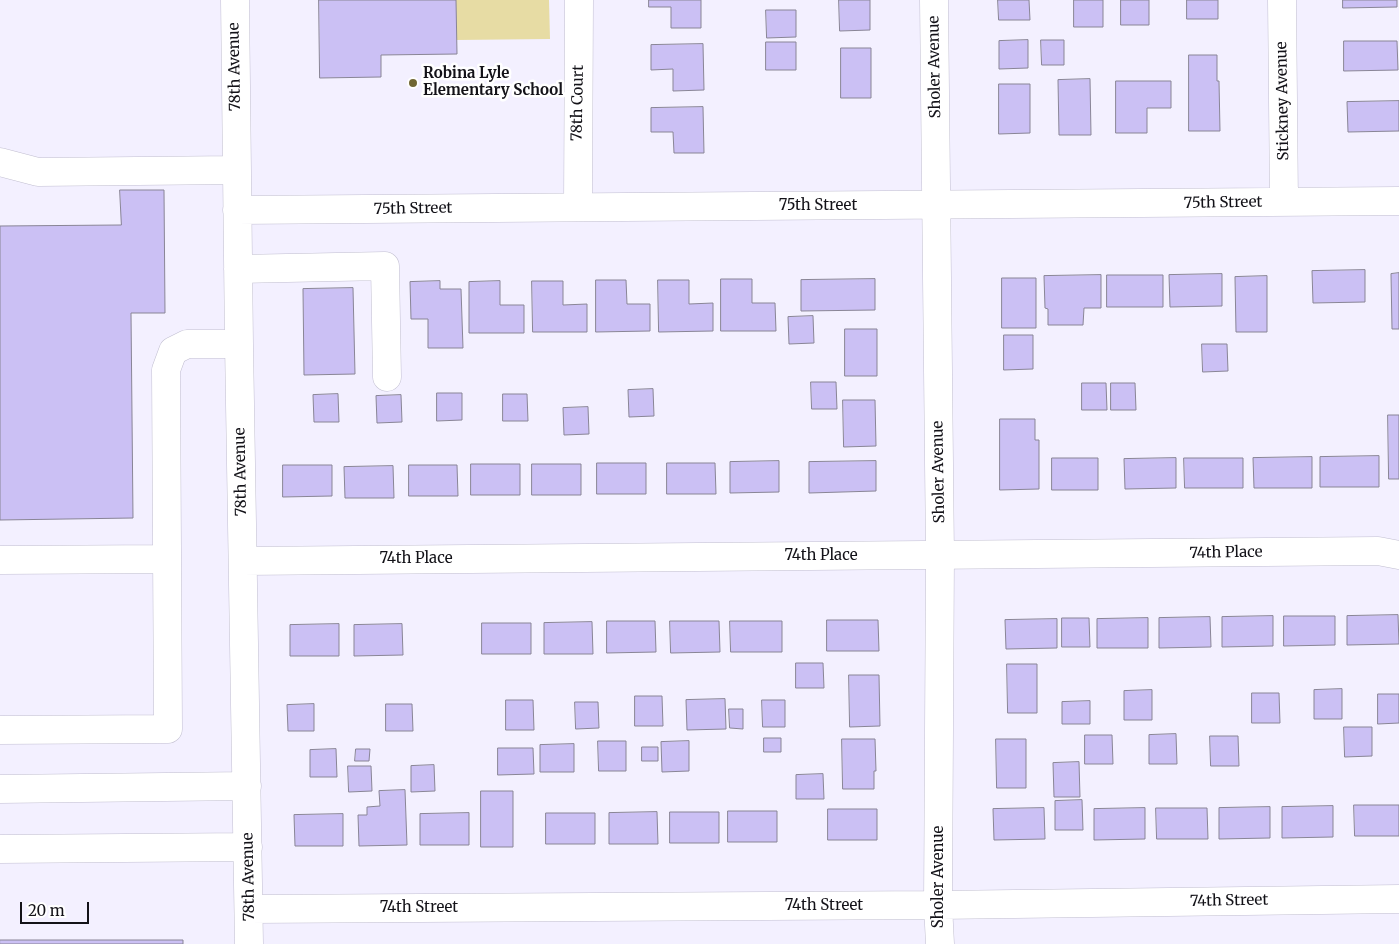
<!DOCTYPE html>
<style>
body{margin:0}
#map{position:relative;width:1399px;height:944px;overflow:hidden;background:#f3f0ff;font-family:Merriweather,serif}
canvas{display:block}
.scale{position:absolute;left:20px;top:902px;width:69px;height:22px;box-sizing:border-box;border:2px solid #131218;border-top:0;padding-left:6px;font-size:15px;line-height:18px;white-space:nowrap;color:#131218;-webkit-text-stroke:4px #fff;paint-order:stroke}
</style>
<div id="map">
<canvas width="1399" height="944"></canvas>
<div class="scale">20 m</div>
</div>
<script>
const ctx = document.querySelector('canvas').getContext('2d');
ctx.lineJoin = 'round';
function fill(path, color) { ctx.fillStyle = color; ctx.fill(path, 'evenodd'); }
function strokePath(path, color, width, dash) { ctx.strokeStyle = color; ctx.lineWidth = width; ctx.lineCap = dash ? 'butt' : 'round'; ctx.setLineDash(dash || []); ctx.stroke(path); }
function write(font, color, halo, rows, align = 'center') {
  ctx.font = font + ' Merriweather,serif'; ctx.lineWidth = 5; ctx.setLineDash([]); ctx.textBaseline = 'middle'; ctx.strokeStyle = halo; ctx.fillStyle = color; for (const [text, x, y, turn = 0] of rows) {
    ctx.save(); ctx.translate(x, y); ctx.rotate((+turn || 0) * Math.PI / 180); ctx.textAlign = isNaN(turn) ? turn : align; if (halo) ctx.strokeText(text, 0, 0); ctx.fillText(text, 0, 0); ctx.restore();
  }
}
const green = new Path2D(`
 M 456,0 L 549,0 L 550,39 L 456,40 Z`);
const building = new Path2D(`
 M 319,0 L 456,0 L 457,54 L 381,55 L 381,77 L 320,78 Z
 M 649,0 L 701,0 L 701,28 L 671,28 L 671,7 L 649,7 Z
 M 839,0 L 870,0 L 870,30 L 840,31 Z
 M 998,0 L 1029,0 L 1030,20 L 999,20 Z
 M 1074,0 L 1103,0 L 1103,27 L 1074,27 Z
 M 1121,0 L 1149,0 L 1149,25 L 1121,25 Z
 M 1187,0 L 1218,0 L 1218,19 L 1187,19 Z
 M 1343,0 L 1397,0 L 1397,7 L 1343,8 Z
 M 766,10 L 796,10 L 796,37 L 767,38 Z
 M 1028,40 L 1028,68 L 999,69 L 999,41 Z
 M 1041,40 L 1064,40 L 1064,65 L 1042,65 Z
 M 1344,41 L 1397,41 L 1398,70 L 1344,71 Z
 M 766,42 L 796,42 L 796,70 L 766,70 Z
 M 703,44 L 704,90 L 673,91 L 673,69 L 651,70 L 651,45 Z
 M 841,48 L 871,48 L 871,98 L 841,98 Z
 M 1189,55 L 1217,55 L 1217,81 L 1219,81 L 1220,131 L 1189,131 Z
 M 1090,79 L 1091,135 L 1059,135 L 1058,80 Z
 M 1116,81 L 1171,81 L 1171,108 L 1147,108 L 1147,133 L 1116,133 Z
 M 999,84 L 1030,84 L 1030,133 L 999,134 Z
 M 1399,101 L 1399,131 L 1348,132 L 1347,102 Z
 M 703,107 L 704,153 L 674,153 L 673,132 L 651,132 L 651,108 Z
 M 120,190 L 164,190 L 165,313 L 131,313 L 133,518 L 0,520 L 0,226 L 121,225 Z
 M 1365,270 L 1365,302 L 1313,303 L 1312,271 Z
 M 1399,273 L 1399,329 L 1392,329 L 1391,274 Z
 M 1222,274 L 1222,306 L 1170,307 L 1169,275 Z
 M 1101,275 L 1101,308 L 1084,308 L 1083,325 L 1048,325 L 1048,309 L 1045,308 L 1044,276 Z
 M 1107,275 L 1163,275 L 1163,307 L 1107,307 Z
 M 1267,276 L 1267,332 L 1236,332 L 1235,277 Z
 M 1002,278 L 1036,278 L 1036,328 L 1002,328 Z
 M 721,279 L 752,279 L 752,303 L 775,303 L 776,331 L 721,331 Z
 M 875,279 L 875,310 L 801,311 L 801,280 Z
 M 596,280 L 626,280 L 627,304 L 650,304 L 650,331 L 596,332 Z
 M 658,280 L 689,280 L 689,304 L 713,303 L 713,331 L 659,332 Z
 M 440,281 L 440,289 L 461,289 L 463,348 L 428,348 L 428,319 L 411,319 L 410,282 Z
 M 500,281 L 500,305 L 524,305 L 524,333 L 469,333 L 469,282 Z
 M 532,281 L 563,281 L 563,305 L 587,304 L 587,332 L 533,332 Z
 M 353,288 L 355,374 L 304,375 L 303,289 Z
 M 813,316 L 814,343 L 789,344 L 788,317 Z
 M 845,329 L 877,329 L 877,376 L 845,376 Z
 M 1004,335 L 1033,335 L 1033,369 L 1004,370 Z
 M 1202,344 L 1227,344 L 1228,371 L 1203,372 Z
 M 811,382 L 836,382 L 837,409 L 812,409 Z
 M 1082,383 L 1106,383 L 1107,410 L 1082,410 Z
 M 1111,383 L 1135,383 L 1136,410 L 1111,410 Z
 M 653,389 L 654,416 L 629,417 L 628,390 Z
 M 437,393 L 462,393 L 462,420 L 437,421 Z
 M 338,394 L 339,422 L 314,422 L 313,395 Z
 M 503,394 L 527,394 L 528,421 L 503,421 Z
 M 401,395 L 402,422 L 377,423 L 376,396 Z
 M 843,400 L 875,400 L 876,446 L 844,447 Z
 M 588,407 L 589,434 L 564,435 L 563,408 Z
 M 1388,415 L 1399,415 L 1399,479 L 1389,479 Z
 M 1000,419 L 1035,419 L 1035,440 L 1039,440 L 1039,489 L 1000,490 Z
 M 1379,456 L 1379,487 L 1320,487 L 1320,457 Z
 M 1312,457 L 1312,488 L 1254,488 L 1253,458 Z
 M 1052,458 L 1098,458 L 1098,490 L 1052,490 Z
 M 1176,458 L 1176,488 L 1125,489 L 1124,459 Z
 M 1184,458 L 1243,458 L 1243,488 L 1185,488 Z
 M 779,461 L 779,492 L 730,493 L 730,462 Z
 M 876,461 L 876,491 L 809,493 L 809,462 Z
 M 597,463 L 646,463 L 646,494 L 597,494 Z
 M 667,463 L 715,463 L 716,494 L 667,494 Z
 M 471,464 L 520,464 L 520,495 L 471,495 Z
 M 532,464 L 581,464 L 581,495 L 532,495 Z
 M 283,465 L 332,465 L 332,496 L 283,497 Z
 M 409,465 L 457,465 L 458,496 L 409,496 Z
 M 393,466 L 394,498 L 345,498 L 344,467 Z
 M 1398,615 L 1399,644 L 1347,645 L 1347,616 Z
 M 1273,616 L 1273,646 L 1222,647 L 1222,617 Z
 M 1284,616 L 1335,616 L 1335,645 L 1284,646 Z
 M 1210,617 L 1211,647 L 1159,648 L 1159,618 Z
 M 1062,618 L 1089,618 L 1090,647 L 1062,647 Z
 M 1148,618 L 1148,648 L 1097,648 L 1097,619 Z
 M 1057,619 L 1057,648 L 1006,649 L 1005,620 Z
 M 827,620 L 878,620 L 879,651 L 827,651 Z
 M 607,621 L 655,621 L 656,652 L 607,653 Z
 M 670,621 L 719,621 L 720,652 L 671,653 Z
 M 730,621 L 782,621 L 782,652 L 731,652 Z
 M 592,622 L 593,654 L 544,654 L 544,623 Z
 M 482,623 L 531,623 L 531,654 L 482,654 Z
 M 339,624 L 339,656 L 290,656 L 290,625 Z
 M 402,624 L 403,655 L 354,656 L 354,625 Z
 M 796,663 L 823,663 L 824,688 L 796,688 Z
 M 1007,664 L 1037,664 L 1037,713 L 1008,713 Z
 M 849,675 L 879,675 L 880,726 L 850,727 Z
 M 1342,689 L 1342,719 L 1314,719 L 1314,690 Z
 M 1152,690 L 1152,720 L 1124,720 L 1124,691 Z
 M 1252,693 L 1279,693 L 1280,723 L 1252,723 Z
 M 1378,694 L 1399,694 L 1399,723 L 1378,724 Z
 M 635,696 L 662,696 L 663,726 L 635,726 Z
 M 725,699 L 726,729 L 687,730 L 686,700 Z
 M 506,700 L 533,700 L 534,730 L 506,730 Z
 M 762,700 L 785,700 L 785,727 L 763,727 Z
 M 1090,701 L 1090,724 L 1062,724 L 1062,702 Z
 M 575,702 L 598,702 L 599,728 L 576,729 Z
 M 314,704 L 314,731 L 288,731 L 287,705 Z
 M 386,704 L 412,704 L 413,731 L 386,731 Z
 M 729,709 L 743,709 L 743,729 L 730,728 Z
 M 1344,727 L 1372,727 L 1372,756 L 1345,757 Z
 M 1176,734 L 1177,764 L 1149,764 L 1149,735 Z
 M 1085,735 L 1112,735 L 1113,764 L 1085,764 Z
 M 1210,736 L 1238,736 L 1239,766 L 1211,766 Z
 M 764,738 L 781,738 L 781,752 L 764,752 Z
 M 842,739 L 875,739 L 876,771 L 874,771 L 874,789 L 843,789 Z
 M 996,739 L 1026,739 L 1026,788 L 997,788 Z
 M 598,741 L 626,741 L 626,771 L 599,771 Z
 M 689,741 L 689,771 L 662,772 L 661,742 Z
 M 574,744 L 574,772 L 540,772 L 540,745 Z
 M 642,747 L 658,747 L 658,761 L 642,761 Z
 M 498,748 L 533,748 L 534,774 L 498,775 Z
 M 336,749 L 337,777 L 310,777 L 310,750 Z
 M 356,749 L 370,749 L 369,761 L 355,761 Z
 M 1079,762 L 1080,797 L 1054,797 L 1053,763 Z
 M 434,765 L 435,791 L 411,792 L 411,766 Z
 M 348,766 L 371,766 L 372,791 L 349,792 Z
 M 823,774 L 824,799 L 796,799 L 796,775 Z
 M 405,790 L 407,845 L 359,846 L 358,815 L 367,815 L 367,807 L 380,806 L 379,791 Z
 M 481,791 L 513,791 L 513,847 L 481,847 Z
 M 1082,800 L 1083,830 L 1055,830 L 1055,801 Z
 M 1354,805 L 1399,805 L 1399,836 L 1355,836 Z
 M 1333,806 L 1333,837 L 1282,838 L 1282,807 Z
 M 1270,807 L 1270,838 L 1219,839 L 1219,808 Z
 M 1044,808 L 1045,839 L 994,840 L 993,809 Z
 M 1145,808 L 1145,839 L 1094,840 L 1094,809 Z
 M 1156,808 L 1207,808 L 1208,839 L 1157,839 Z
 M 828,809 L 877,809 L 877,840 L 828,840 Z
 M 728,811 L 777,811 L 777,842 L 728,842 Z
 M 657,812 L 658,844 L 609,844 L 609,813 Z
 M 670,812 L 719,812 L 719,843 L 670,843 Z
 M 469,813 L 469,845 L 420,845 L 420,814 Z
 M 546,813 L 595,813 L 595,844 L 546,844 Z
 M 343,814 L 343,846 L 295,846 L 294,815 Z
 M 0,940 L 183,940 L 183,944 L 0,944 Z`);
const minor = new Path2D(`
 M 235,0 L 239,344 L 249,944
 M 934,0 L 940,555 L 938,905 L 940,944
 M 1282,0 L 1284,202
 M 0,162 L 38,172 L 236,170
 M 578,207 L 579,0
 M 237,210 L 1399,201
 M 238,269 L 385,266 L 387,377
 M 0,560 L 167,559
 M 243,561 L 1378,551 L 1399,555
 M 0,730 L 168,729 L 166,370 L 173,351 L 187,344 L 239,344
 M 0,789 L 247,786
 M 0,849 L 248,847
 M 249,909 L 938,905 L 1399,899`);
const markers = [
 [413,83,5,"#716734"]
];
const streetNames = [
 ["78th Avenue",235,67,-91],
 ["Sholer Avenue",935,67,-91],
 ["Stickney Avenue",1283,101,-91],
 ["78th Court",578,103,-89],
 ["75th Street",1223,203,-1],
 ["75th Street",818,206],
 ["75th Street",413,209,-1],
 ["78th Avenue",241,472,-91],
 ["Sholer Avenue",939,472,-91],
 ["74th Place",1226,553,-1],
 ["74th Place",821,556],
 ["74th Place",416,559],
 ["78th Avenue",249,877,-91],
 ["Sholer Avenue",939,877,-90],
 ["74th Street",1229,901,-1],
 ["74th Street",824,906],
 ["74th Street",419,908]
];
const poiNames = [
 ["Robina Lyle",423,74],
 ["Elementary School",423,91]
];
fill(green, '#e7dca4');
fill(building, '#cbc0f4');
strokePath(building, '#898596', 1);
strokePath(minor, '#c1bed0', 29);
strokePath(minor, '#fff', 28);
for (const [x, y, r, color] of markers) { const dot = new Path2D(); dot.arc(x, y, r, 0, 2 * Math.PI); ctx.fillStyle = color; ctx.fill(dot); strokePath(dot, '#fff', 2); }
write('15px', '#131218', '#fff', streetNames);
write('bold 15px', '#131218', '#fff', poiNames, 'left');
</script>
